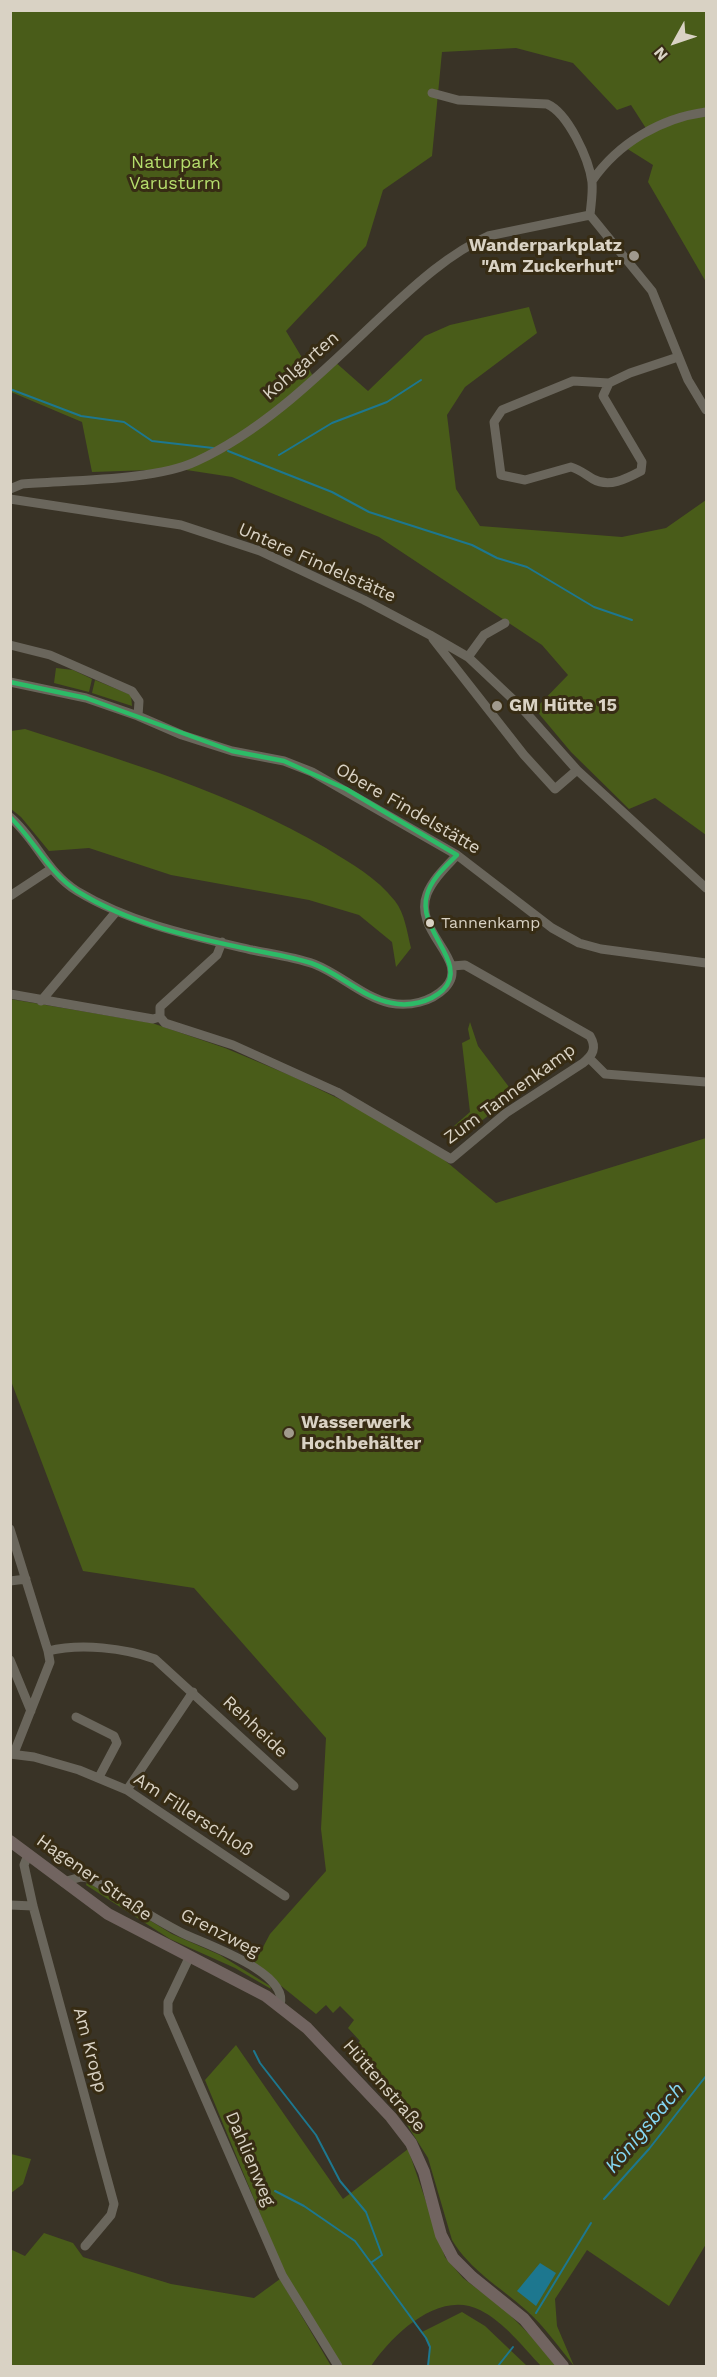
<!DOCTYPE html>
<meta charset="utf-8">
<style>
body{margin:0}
#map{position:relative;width:717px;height:2377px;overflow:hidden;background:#393326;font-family:"Work Sans",sans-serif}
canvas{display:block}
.frame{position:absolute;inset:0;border:12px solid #d9d2c4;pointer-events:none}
.north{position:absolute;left:645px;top:12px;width:60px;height:60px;-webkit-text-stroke:4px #372c14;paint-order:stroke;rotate:230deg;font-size:16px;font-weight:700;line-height:24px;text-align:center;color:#d9d2c4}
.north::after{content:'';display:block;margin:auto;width:21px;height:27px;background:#d9d2c4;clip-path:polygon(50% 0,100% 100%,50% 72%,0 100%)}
</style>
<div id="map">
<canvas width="717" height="2377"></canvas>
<div class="frame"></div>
<div class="north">N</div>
</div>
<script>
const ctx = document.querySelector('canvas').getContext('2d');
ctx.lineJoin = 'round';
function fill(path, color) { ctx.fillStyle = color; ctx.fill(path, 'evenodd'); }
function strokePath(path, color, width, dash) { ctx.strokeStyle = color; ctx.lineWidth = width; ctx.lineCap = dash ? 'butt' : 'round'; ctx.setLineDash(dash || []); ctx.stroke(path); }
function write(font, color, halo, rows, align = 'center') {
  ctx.font = font + ' "Work Sans",sans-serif'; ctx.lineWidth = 6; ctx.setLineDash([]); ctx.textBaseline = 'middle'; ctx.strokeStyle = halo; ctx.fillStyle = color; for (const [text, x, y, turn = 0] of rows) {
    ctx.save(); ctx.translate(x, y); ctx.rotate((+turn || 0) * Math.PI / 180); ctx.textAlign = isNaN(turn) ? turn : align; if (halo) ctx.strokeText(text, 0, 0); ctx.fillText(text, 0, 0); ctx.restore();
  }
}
const green = new Path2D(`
 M 10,11 L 706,11 L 706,282 L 648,182 L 653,165 L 626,148 L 649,133 L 631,105 L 617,110 L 573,63 L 516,48 L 442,52 L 432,156 L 383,190 L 366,246 L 286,331 L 313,376 L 334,361 L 368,391 L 425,336 L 450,325 L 529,307 L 537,333 L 465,387 L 447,415 L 456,489 L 480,526 L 622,537 L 666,528 L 706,500 L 706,835 L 655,798 L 629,809 L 571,752 L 535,709 L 568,675 L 542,645 L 379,537 L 232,477 L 180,469 L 92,472 L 82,422 L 11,392 Z
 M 56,668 L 73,670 L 92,679 L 89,692 L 54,683 Z
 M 95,680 L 131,695 L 132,706 L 92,693 Z
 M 25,729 C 128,762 232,793 326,848 C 352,864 376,877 395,901 C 405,914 407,932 411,948 L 396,967 L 392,942 L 359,915 L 309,900 L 171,875 L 89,848 L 49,851 L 21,817 L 11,809 L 11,731 Z
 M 10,999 L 152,1023 L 225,1048 L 294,1077 L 366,1112 L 442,1158 L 496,1203 L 706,1138 L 706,2244 L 669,2306 L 587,2250 L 555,2299 L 557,2326 L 574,2366 C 559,2347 544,2326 526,2310 C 500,2287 470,2270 452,2240 L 428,2158 L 397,2109 L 349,2053 L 360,2041 L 348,2028 L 354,2020 L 340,2006 L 333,2013 L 326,2005 L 316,2014 L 254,1964 L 270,1934 L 326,1871 L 321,1829 L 326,1738 L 194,1588 L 83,1571 L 11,1381 Z
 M 470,1022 L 478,1046 L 515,1095 L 454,1142 L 454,1126 L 470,1112 L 462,1043 L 470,1039 L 468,1029 Z
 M 87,1882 L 172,1934 L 220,1955 L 270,1986 L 271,1989 L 235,1968 L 170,1939 L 86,1885 Z
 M 236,2045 L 343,2199 L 408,2149 L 445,2257 L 463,2278 L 505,2310 L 530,2335 L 556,2366 L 541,2366 C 523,2347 504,2322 480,2310 C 439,2289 392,2335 371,2366 L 342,2366 L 287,2279 L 205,2080 Z
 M 11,2154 L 31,2159 L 23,2184 L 11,2193 Z
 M 44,2233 L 73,2243 L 83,2257 L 171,2284 L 254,2298 L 280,2279 L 331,2366 L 11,2366 L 10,2249 L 25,2256 Z
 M 462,2312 L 485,2326 L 527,2366 L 428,2366 L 430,2347 L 422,2332 Z`);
const water = new Path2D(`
 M 540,2263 L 556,2273 L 536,2306 L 517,2291 Z`);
const stream = new Path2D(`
 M 10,389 L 81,416 L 124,422 L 152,441 L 213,448
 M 228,451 L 332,492 L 369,512 L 472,545 L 497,558 L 527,567 L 594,607 L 632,620
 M 279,455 L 332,423 L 387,402 L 421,380
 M 254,2051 L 260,2063 L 316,2135 L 340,2181 L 366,2212 L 382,2255 L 372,2262
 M 275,2191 L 304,2206 L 355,2241 L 426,2338 L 430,2347 L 428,2366
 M 604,2199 L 649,2149 L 706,2076
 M 536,2313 L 591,2223
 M 498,2366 L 513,2347`);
const minor = new Path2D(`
 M 432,93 L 458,100 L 547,104 C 568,113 589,159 592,182 C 593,193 591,204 590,215 L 652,291 L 688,380 L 706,410
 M 592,181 C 618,143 661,118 706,112
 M 609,383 L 573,381 L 502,410 L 494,422 L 501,475 L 525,480 L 571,467 C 579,469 586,475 593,479 C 609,488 626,479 641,471 L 642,462 L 603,396 L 609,383 L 630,373 L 678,357
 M 10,489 L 22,484 C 71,480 155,481 197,461 C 269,428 329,365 386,312 C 416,284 450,253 488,236 L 590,215
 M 10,499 L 181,525 L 260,551 L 364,600 L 430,635 L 468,657 L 520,706 L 577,770 L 706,888
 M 433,639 L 524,755 L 555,789 L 577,770
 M 10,645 L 50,655 L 132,691 L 139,701 L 138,716
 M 468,657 L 484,635 L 505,623
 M 10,682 L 86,698 L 138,716 L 182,735 L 232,751 L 284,761 L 312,772 L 457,855 L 552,928 L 579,943 L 601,949 L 706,963
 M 10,817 C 36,839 47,873 77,891 C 130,923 192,936 252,950 C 272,954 294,957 314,964 C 340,974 363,997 390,1003 C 409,1007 431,1002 445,988 C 472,960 412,933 427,894 C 433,879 446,867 457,855
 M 10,896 L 51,869
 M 222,942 L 217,955 L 160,1007 L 160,1017 L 165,1023 L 233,1045 L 337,1092 L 451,1159 L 506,1113 L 583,1063 C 593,1055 597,1048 590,1036 L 465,965 L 452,966
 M 10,994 L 153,1019 L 160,1017
 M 41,1001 L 115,913
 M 589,1058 L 605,1074 L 706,1082
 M 10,1529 L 48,1651 C 81,1643 124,1648 155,1659 L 294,1786
 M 10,1581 L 26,1579
 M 10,1660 L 31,1711
 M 76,1717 L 114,1736 L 117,1743 L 99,1777
 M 14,1753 L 50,1662 L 48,1651
 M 10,1754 L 34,1757 L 79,1770 L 127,1790 L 285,1896
 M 127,1790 L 193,1692
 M 28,1855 L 24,1865 L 33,1906 L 114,2204 L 111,2215 L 85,2246
 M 63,1882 L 81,1877 L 89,1878 C 120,1896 150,1917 182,1933 C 204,1944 290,1972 280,2005
 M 10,1905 L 33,1906
 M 189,1958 L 168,2002 L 168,2013 L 282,2275 L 338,2366`);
const major = new Path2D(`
 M 10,1841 L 108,1914 L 266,1996 L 307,2028 L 391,2117 L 411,2143 L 424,2172 L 441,2235 L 453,2258 L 472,2277 L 524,2319 L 563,2366`);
const bus1 = new Path2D(`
 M 10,682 L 86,698 L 232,751 L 284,761 L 346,789 L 457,855 C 446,866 431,879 427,895 C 416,930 470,963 443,990 C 430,1002 409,1007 392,1003 C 362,998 340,973 311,963 C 292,957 273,954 253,950 C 194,938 129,924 77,891 C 49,873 34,840 10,817`);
const markers = [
 [634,256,6,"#a19a8d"],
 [497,706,6,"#a19a8d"],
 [430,923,5,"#d9d2c4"],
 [289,1433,6,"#a19a8d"]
];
const busNames = [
 ["Tannenkamp",441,923]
];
const parkNames = [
 ["Naturpark",175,163],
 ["Varusturm",175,184]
];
const poiNames = [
 ["Wanderparkplatz",622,246,"right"],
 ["\"Am Zuckerhut\"",622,267,"right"],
 ["GM Hütte 15",509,706],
 ["Wasserwerk",301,1423],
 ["Hochbehälter",301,1444]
];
const streetNames = [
 ["Kohlgarten",301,366,-41],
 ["Untere Findelstätte",317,563,24],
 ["Obere Findelstätte",408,809,30],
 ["Zum Tannenkamp",510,1094,-36],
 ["Rehheide",255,1727,43],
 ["Am Fillerschloß",193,1815,33],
 ["Hagener Straße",94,1878,35],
 ["Grenzweg",220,1933,27],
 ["Am Kropp",90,2050,75],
 ["Hüttenstraße",384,2086,49],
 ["Dahlienweg",250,2159,67]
];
const waterNames = [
 ["Königsbach",645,2128,-50]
];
fill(green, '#495c19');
fill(water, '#1d778f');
strokePath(stream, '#1d778f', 2);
strokePath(minor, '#6a665c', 9);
strokePath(major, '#716460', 12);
strokePath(bus1, '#2dbb67', 4.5);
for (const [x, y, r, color] of markers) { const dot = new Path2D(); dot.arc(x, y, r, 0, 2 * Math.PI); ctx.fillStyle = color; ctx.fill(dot); strokePath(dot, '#372c14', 2); }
write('16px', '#d9d2c4', '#372c14', busNames, 'left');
write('18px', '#b5dd6c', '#372c14', parkNames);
write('bold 18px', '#d9d2c4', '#372c14', poiNames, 'left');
write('18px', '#d9d2c4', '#372c14', streetNames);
write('italic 20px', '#85d7f3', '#372c14', waterNames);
</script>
